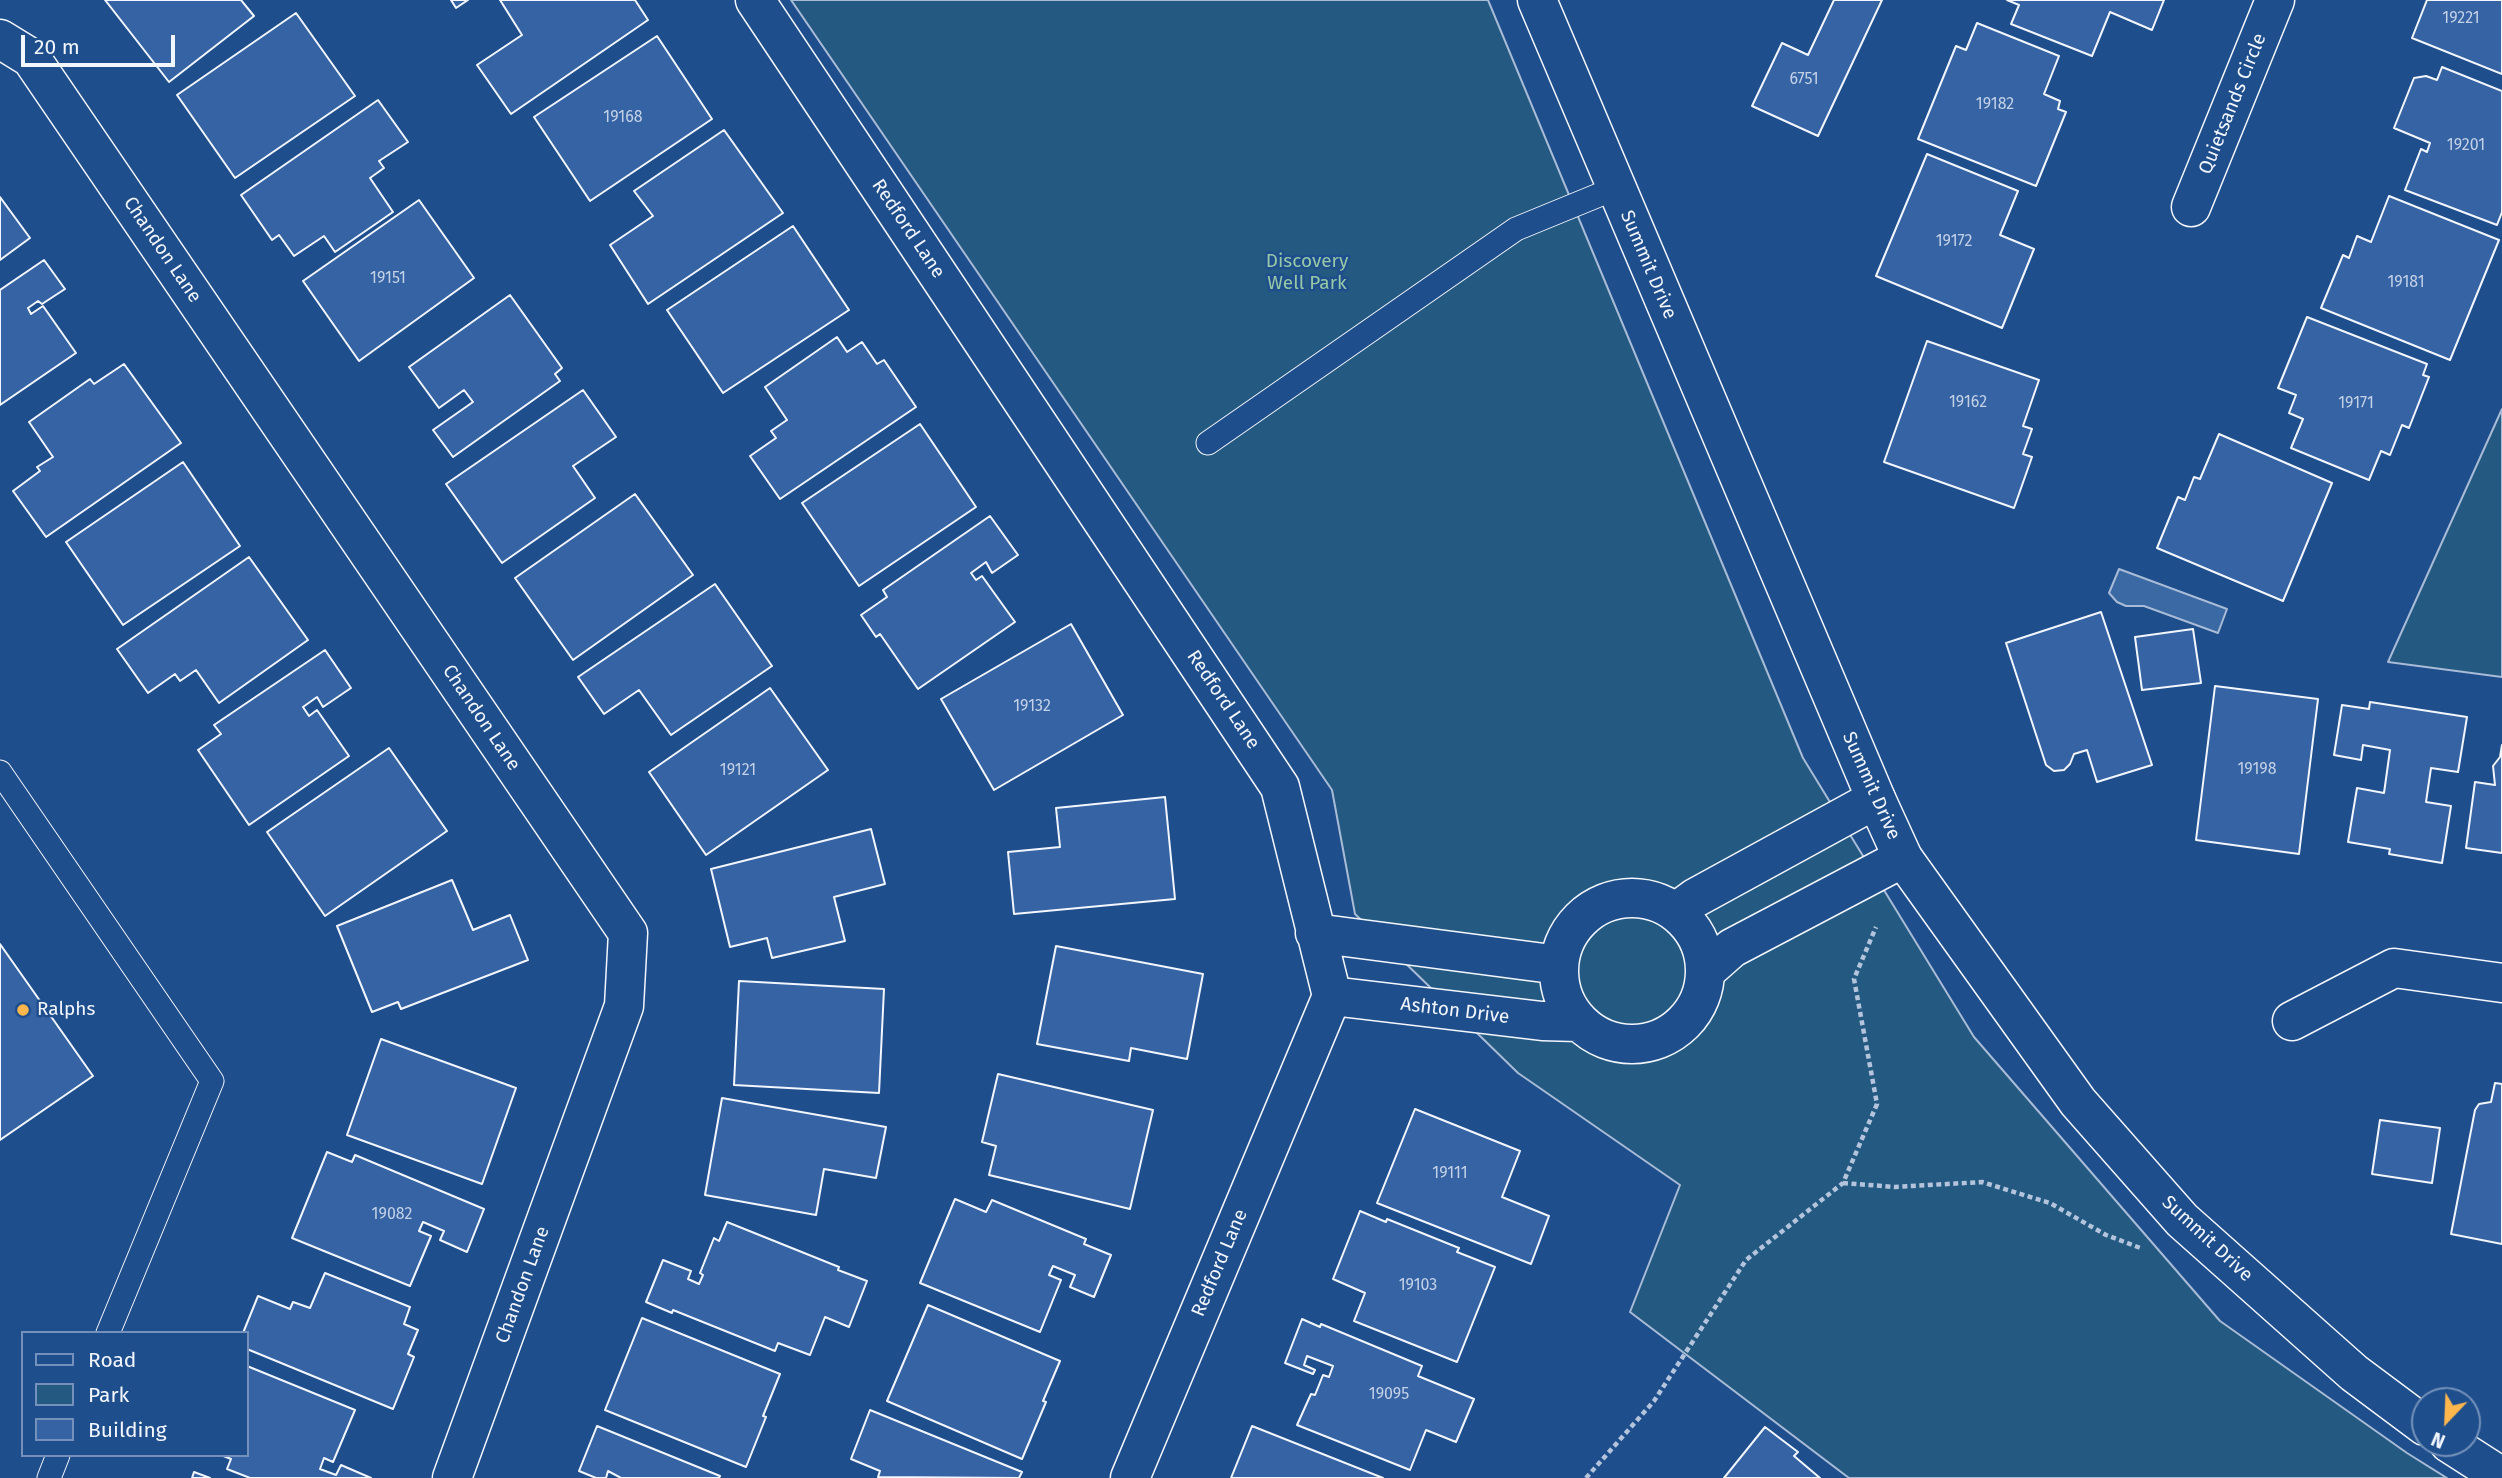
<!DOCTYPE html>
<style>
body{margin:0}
#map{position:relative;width:2502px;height:1478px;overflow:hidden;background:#1f4e8c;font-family:"Fira Sans",sans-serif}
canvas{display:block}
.legend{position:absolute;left:21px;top:1331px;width:228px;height:126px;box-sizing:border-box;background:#1f4e8c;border:2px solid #7391ba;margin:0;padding:9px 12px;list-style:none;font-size:21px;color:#f2f6ff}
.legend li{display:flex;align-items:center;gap:14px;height:35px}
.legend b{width:35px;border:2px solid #7391ba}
.north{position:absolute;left:2411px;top:1387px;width:70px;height:70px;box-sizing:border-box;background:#1f4e8c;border:2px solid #7391ba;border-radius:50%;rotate:203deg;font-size:19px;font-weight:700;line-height:28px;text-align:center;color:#f2f6ff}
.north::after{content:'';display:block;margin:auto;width:24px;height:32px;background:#ffb74d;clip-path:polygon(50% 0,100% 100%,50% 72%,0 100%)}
.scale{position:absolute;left:21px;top:35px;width:154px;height:32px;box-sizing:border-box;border:4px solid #f2f6ff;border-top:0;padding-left:9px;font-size:21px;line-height:24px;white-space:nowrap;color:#f2f6ff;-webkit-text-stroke:5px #1f4e8c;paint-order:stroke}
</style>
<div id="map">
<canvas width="2502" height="1478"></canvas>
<ul class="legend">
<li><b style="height:9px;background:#1f4e8c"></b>Road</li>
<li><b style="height:19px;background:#245a82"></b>Park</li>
<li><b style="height:19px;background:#3563a3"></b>Building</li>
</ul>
<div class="north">N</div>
<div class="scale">20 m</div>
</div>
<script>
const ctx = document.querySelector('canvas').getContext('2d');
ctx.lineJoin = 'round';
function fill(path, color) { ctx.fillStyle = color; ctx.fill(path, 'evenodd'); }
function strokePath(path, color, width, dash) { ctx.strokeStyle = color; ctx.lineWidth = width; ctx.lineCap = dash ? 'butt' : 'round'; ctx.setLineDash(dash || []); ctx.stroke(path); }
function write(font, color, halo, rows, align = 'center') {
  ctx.font = font + ' "Fira Sans",sans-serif'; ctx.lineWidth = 5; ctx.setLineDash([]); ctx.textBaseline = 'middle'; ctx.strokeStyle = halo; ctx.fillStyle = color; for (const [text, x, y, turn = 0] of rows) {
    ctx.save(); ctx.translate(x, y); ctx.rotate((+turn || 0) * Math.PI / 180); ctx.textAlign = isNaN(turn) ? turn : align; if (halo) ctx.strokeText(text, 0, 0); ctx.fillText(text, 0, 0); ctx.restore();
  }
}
const green = new Path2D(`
 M 791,0 L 1488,0 L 1803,758 L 1974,1037 L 2220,1321 L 2407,1453 L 2447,1478 L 1849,1478 L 1630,1312 L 1680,1185 L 1518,1073 L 1355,914 L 1332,790 Z
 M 2502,409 L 2502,677 L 2388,662 Z`);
const water = new Path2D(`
 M 2119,569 L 2227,609 L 2218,633 L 2144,606 L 2126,606 L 2117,602 L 2109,593 Z`);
const building = new Path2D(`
 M 105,0 L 241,0 L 254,16 L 169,82 Z
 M 451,0 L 468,0 L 456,8 Z
 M 635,0 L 648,20 L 511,114 L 477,65 L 522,35 L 500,0 Z
 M 1834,0 L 1882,0 L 1818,136 L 1752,106 L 1782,43 L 1808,55 Z
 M 2007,0 L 2164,0 L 2152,30 L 2110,12 L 2092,56 L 2011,24 L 2019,5 Z
 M 2427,0 L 2502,0 L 2502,74 L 2412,38 Z
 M 296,13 L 355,96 L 235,178 L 177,95 Z
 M 1977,23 L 2059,56 L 2044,94 L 2060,101 L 2058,109 L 2066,112 L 2036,186 L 1918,139 L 1956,46 L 1966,50 Z
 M 657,36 L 712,119 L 590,201 L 534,117 Z
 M 2442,67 L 2502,91 L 2502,212 L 2497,225 L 2405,190 L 2421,149 L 2427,152 L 2430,143 L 2394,128 L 2414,78 L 2426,76 L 2437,80 Z
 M 378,100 L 408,142 L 379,161 L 384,168 L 370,178 L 393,212 L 335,252 L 324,236 L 294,256 L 279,235 L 272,240 L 241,195 Z
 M 724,130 L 783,213 L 648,304 L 610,245 L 653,216 L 634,191 Z
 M 1927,154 L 2018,191 L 2000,235 L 2034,249 L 2002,328 L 1876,276 Z
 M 2389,196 L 2499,240 L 2450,360 L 2321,308 L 2343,255 L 2349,258 L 2357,236 L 2371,242 Z
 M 0,197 L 30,238 L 0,260 Z
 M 419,200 L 474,278 L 359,361 L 303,281 Z
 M 793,226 L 849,310 L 723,393 L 667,310 Z
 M 44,260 L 65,289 L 42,304 L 38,301 L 28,308 L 31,314 L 43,306 L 76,353 L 0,405 L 0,290 Z
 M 510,295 L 562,368 L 555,374 L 560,381 L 453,457 L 433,430 L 473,402 L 464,390 L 439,408 L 409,367 Z
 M 2307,317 L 2427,364 L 2423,375 L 2429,377 L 2409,428 L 2402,425 L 2390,455 L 2381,451 L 2369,480 L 2291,448 L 2303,419 L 2289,413 L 2296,395 L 2278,388 Z
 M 837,337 L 847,352 L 862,342 L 877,364 L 884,360 L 916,407 L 780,499 L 750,456 L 776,438 L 771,431 L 787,420 L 765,387 Z
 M 1927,341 L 2039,380 L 2023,426 L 2032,429 L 2023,454 L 2032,457 L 2014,508 L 1884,462 Z
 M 124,364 L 181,443 L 46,537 L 13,491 L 40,471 L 37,467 L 53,457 L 29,422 L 90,379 L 94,384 Z
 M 583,390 L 616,437 L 573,466 L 595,498 L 502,563 L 446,484 Z
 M 920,424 L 976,507 L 859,586 L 802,503 Z
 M 2219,434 L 2332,483 L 2283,601 L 2157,548 L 2178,497 L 2185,500 L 2194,477 L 2200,479 Z
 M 183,462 L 240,546 L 123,625 L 66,542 Z
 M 635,494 L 693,575 L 573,660 L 515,578 Z
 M 990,516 L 1018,555 L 992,573 L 986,562 L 971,573 L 976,580 L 982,576 L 1015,622 L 918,689 L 880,634 L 876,637 L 861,615 L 887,597 L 883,590 Z
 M 249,557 L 308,640 L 219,703 L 196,670 L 180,681 L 175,674 L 148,693 L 117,649 Z
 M 715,584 L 772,666 L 671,735 L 639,690 L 604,714 L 578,677 Z
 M 2101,612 L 2152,765 L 2097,782 L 2087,750 L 2074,754 L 2070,764 L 2064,770 L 2054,771 L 2046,765 L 2006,643 Z
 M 1071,624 L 1123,715 L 994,790 L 941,699 Z
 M 2193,629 L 2201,683 L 2142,690 L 2135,637 Z
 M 325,650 L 351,688 L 323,707 L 317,697 L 303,707 L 309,716 L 317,710 L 349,756 L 249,825 L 198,750 L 221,734 L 214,725 Z
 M 2215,686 L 2318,699 L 2299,854 L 2196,840 Z
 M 770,688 L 828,770 L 706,855 L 649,772 Z
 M 2370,702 L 2467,717 L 2458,772 L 2431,768 L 2426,802 L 2451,806 L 2442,863 L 2389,854 L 2390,849 L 2348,842 L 2357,788 L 2384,793 L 2390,750 L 2363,745 L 2361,760 L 2334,755 L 2342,705 L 2369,709 Z
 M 2502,745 L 2502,853 L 2466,848 L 2475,782 L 2495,785 L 2493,766 L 2500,757 Z
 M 389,748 L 447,831 L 325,916 L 267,832 Z
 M 1165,797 L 1175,899 L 1014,914 L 1008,852 L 1060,847 L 1056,808 Z
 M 871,829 L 885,884 L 834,897 L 845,941 L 772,958 L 767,938 L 730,947 L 711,869 Z
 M 452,880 L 473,930 L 510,915 L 528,960 L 401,1009 L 398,1002 L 372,1012 L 337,926 Z
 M 0,944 L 93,1076 L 0,1140 Z
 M 1056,946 L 1203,974 L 1187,1059 L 1131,1048 L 1129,1061 L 1037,1044 Z
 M 739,981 L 884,989 L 879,1093 L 734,1085 Z
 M 381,1039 L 516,1088 L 482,1184 L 347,1135 Z
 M 998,1074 L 1153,1110 L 1130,1209 L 989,1175 L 996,1146 L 982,1142 Z
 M 2495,1083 L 2502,1084 L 2502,1244 L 2451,1234 L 2475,1110 L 2479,1104 L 2491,1102 Z
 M 722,1098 L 886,1127 L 876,1178 L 824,1169 L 816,1215 L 705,1195 Z
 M 1415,1109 L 1520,1151 L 1502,1197 L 1549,1216 L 1531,1264 L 1377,1203 Z
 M 2380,1120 L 2440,1128 L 2432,1183 L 2372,1174 Z
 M 327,1152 L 352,1162 L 355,1155 L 484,1209 L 467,1252 L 440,1240 L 444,1231 L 423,1222 L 419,1231 L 431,1236 L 410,1286 L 292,1238 Z
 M 955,1199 L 986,1212 L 992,1200 L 1086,1239 L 1084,1244 L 1111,1255 L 1094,1297 L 1070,1287 L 1075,1275 L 1053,1266 L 1049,1275 L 1061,1280 L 1040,1332 L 920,1283 Z
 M 1360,1211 L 1386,1222 L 1387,1219 L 1459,1248 L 1457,1252 L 1495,1267 L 1457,1362 L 1354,1321 L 1365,1293 L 1333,1279 Z
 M 727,1222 L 839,1267 L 838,1270 L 867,1281 L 849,1327 L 825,1317 L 810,1355 L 778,1343 L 775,1351 L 673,1310 L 672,1313 L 646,1302 L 663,1260 L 691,1271 L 688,1279 L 699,1284 L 703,1275 L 700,1273 L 714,1238 L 719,1241 Z
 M 325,1273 L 410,1307 L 404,1324 L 418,1330 L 408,1354 L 414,1357 L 393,1409 L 247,1349 L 247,1333 L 243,1333 L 258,1296 L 290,1309 L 293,1302 L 310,1308 Z
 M 928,1305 L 1060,1361 L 1043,1401 L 1046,1402 L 1022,1459 L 887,1401 Z
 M 642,1318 L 780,1374 L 763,1416 L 766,1417 L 746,1467 L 605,1410 Z
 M 1302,1319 L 1320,1327 L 1321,1324 L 1422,1366 L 1418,1376 L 1474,1399 L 1456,1442 L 1426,1430 L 1410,1470 L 1297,1425 L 1311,1394 L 1315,1395 L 1323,1375 L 1329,1377 L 1333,1366 L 1307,1356 L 1304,1365 L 1315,1370 L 1313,1374 L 1285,1363 Z
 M 247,1366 L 355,1410 L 333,1462 L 324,1458 L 320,1469 L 336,1475 L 341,1465 L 371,1478 L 250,1478 L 227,1469 L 231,1459 L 221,1455 L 247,1455 Z
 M 870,1410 L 1022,1472 L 1019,1478 L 878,1477 L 880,1471 L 851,1459 Z
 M 597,1426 L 720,1476 L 719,1478 L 621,1478 L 608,1471 L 606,1478 L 596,1478 L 579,1471 Z
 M 1252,1426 L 1383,1478 L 1231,1478 Z
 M 1765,1427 L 1798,1452 L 1794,1456 L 1820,1478 L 1724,1478 Z
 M 194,1472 L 210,1478 L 192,1478 Z`);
const path = new Path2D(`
 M 1843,1183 L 1895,1187 L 1982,1182 L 2050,1203 L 2106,1235 L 2143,1249
 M 1586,1478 L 1654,1401 L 1746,1260 L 1843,1183 L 1877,1104 L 1854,979 L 1876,927`);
const lane = new Path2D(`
 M 1208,443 L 1516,229 L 1616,188
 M 0,772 L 212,1081 L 108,1333
 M 49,1478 L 58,1455`);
const street = new Path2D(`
 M 755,0 L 1280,787 L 1332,996 L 1130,1478
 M 0,39 L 31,58 L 628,933 L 624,1006 L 452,1478
 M 2191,207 L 2275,0
 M1559 971a73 73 0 1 1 146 0a73 73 0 1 1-146 0Z
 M 1676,912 L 1695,898 L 1876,799
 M 1315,933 L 1544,963 L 1559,961
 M 1706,971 L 1732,948 L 1903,858
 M 1332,996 L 1542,1021 L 1578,1022
 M 2292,1021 L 2394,968 L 2502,983`);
const secondary = new Path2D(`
 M 1537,0 L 1876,799 L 1903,858 L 2078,1102 L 2182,1220 L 2354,1373 L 2425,1426
 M 2449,1443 L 2502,1477`);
const markers = [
 [23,1010,7,"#ffb74d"]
];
const numberNames = [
 ["19221",2461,19],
 ["6751",1804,80],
 ["19182",1995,105],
 ["19168",623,118],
 ["19201",2466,146],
 ["19172",1954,242],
 ["19151",388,279],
 ["19181",2406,283],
 ["19162",1968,403],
 ["19171",2356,404],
 ["19132",1032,707],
 ["19198",2257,770],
 ["19121",738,771],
 ["19111",1450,1174],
 ["19082",392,1215],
 ["19103",1418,1286],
 ["19095",1389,1395]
];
const streetNames = [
 ["Quietsands Circle",2233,104,-68],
 ["Redford Lane",908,229,56],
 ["Chandon Lane",162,250,56],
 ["Summit Drive",1648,265,67],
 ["Redford Lane",1223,700,56],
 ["Chandon Lane",481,718,56],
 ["Summit Drive",1871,786,66],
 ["Ashton Drive",1455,1011,7],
 ["Summit Drive",2207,1239,43],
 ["Redford Lane",1220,1263,-67],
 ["Chandon Lane",523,1285,-70]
];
const parkNames = [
 ["Discovery",1307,262],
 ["Well Park",1307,284]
];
const poiNames = [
 ["Ralphs",37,1010]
];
fill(green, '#245a82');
strokePath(green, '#a8bbd7', 2);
fill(water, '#3b69a3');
strokePath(water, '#a8bbd7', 2);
fill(building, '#3563a3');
strokePath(building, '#f2f6ff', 2);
strokePath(lane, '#f2f6ff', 25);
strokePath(street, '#f2f6ff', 41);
strokePath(secondary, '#f2f6ff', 41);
strokePath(path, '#b3c4dc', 4.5, [5, 3.5]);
strokePath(lane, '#1f4e8c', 23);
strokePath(street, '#1f4e8c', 38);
strokePath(secondary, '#1f4e8c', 38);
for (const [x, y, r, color] of markers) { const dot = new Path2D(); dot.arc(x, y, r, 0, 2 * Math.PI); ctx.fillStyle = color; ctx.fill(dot); strokePath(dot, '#1f4e8c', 2.5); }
write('16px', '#c3d1e8', null, numberNames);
write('19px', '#f2f6ff', '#1f4e8c', streetNames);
write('19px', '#97c8a6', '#1f4e8c', parkNames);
write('19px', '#f2f6ff', '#1f4e8c', poiNames, 'left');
</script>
